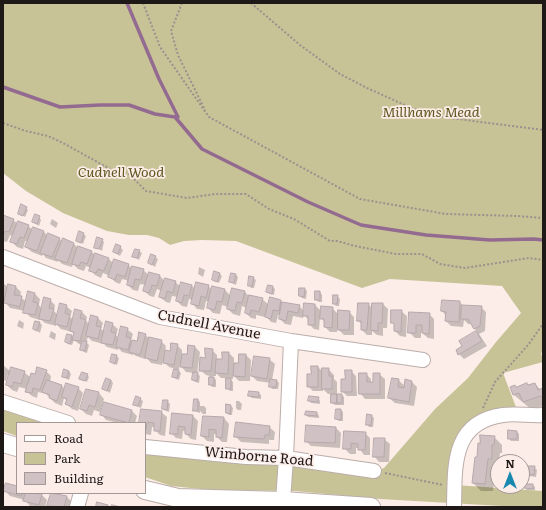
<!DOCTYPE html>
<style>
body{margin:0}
#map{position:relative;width:546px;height:510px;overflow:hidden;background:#fcede9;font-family:Literata,serif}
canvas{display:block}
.frame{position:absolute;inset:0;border:4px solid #1e1817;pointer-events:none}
.legend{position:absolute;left:16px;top:422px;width:130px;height:72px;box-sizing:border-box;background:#fcede9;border:1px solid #a39895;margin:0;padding:5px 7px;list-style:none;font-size:12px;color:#1e1817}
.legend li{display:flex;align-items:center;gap:8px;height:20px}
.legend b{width:20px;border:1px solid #a39895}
.north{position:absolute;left:490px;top:454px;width:40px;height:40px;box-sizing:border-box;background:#fcede9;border:1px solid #a39895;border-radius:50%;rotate:0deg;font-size:11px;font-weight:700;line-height:16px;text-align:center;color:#1e1817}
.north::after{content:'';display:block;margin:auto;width:14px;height:18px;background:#1988ae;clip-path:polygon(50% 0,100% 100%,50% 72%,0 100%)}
</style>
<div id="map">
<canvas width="546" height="510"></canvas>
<div class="frame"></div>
<ul class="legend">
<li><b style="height:5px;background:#fff"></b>Road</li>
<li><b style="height:11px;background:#c8c397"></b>Park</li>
<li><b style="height:11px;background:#d0c1c4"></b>Building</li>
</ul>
<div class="north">N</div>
</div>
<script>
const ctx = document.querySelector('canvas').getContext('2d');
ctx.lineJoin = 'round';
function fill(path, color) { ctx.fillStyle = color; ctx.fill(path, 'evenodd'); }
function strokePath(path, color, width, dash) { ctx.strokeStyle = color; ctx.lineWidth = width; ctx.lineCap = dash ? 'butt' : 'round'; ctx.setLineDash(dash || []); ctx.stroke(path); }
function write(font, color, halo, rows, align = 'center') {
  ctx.font = font + ' Literata,serif'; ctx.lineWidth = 3.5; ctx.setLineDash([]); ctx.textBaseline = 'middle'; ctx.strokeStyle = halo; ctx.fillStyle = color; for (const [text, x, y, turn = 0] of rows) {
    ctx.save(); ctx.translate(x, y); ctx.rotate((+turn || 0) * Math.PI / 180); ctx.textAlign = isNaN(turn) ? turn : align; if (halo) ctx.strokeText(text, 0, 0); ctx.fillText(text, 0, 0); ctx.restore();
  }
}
const green = new Path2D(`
 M 3,3 L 543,3 L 543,352 L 541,353 L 543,362 L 503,373 L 519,415 L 469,431 L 455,485 L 543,491 L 543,507 L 519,507 L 380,499 L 295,491 L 211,490 L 171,486 L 145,477 L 145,447 L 374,471 L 384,468 L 435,409 L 468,378 L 496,342 L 521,313 L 502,286 L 390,279 L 362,288 L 236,241 L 202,240 L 184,241 L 170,245 L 159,238 L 147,235 L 129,235 L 107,231 L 63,213 L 26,191 L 3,173 Z
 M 3,402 L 68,423 L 17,423 L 17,436 L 3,431 Z`);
const shadow = new Path2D(`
 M 26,208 L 28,210 L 25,217 L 19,213 Z
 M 3,216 L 13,220 L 18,224 L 28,226 L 33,230 L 33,228 L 44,232 L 48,236 L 59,239 L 63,242 L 64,240 L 74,244 L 78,248 L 92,252 L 95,255 L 109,259 L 114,264 L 128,265 L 133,269 L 143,270 L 149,275 L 160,276 L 165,281 L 175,282 L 181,287 L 182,283 L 192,286 L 196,289 L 208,286 L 212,290 L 225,290 L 231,296 L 244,291 L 249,296 L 262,299 L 269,305 L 281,301 L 284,304 L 299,306 L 304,311 L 315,305 L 321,311 L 332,308 L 339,315 L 349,312 L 354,317 L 354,335 L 344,335 L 337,328 L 337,332 L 330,332 L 325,327 L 325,322 L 320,317 L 319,330 L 314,329 L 309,324 L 309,320 L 304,315 L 303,318 L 293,316 L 291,325 L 285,324 L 280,319 L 281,315 L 278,315 L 276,323 L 271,322 L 265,315 L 265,317 L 256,315 L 256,319 L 251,318 L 246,313 L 247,308 L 242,306 L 240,316 L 233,314 L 228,309 L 228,307 L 222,305 L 220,314 L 213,313 L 208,308 L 210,302 L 206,301 L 204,310 L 197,309 L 192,303 L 193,300 L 189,299 L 187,307 L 182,306 L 177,301 L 178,297 L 172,296 L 170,303 L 166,302 L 160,297 L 162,291 L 157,289 L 154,297 L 150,296 L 144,291 L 146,285 L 140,284 L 138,291 L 133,290 L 128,285 L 129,281 L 122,279 L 120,284 L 115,282 L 110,276 L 103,273 L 101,278 L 95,275 L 90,270 L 91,268 L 86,266 L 84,271 L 78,269 L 73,264 L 72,267 L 62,264 L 58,260 L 58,262 L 46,258 L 43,254 L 42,256 L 32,252 L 26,247 L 28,242 L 25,241 L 23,249 L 17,247 L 11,241 L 13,236 L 10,235 L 7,242 L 3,241 Z
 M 39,217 L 41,220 L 39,226 L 33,222 Z
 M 52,219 L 58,223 L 56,228 L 50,224 Z
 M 80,232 L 86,236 L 83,244 L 77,240 Z
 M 102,240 L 104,242 L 102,251 L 95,247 Z
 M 120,247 L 123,250 L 120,256 L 114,252 Z
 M 139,251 L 142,253 L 139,260 L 134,257 Z
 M 155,257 L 158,259 L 155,267 L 149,263 Z
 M 199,267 L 205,270 L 203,277 L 198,274 Z
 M 219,273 L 222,276 L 219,283 L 213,280 Z
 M 236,275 L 238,277 L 236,285 L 230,282 Z
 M 253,278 L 256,280 L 254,288 L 251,288 L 249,285 Z
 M 3,283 L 9,288 L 16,287 L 21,292 L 20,297 L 27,302 L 35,294 L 40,299 L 39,305 L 42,309 L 50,300 L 55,305 L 54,311 L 58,315 L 66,306 L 72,311 L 70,317 L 74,320 L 82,312 L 87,317 L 86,321 L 90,325 L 98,318 L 103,323 L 101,329 L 105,332 L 112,324 L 118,329 L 116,335 L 119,338 L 127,329 L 133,334 L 131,340 L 132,341 L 138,342 L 145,335 L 150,339 L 161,341 L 166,346 L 165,351 L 170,352 L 177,345 L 182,350 L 182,355 L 188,355 L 195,347 L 200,352 L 197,373 L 200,376 L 199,383 L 195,382 L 193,380 L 194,373 L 186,372 L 180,365 L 179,369 L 176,369 L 181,373 L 179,380 L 176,379 L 173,377 L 175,369 L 169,367 L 163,361 L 162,365 L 151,363 L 146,357 L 145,359 L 136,356 L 133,354 L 133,355 L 122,352 L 118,348 L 118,350 L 107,347 L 104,344 L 92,341 L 88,337 L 86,342 L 89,345 L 87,353 L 84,352 L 81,350 L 82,345 L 79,344 L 74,340 L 72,345 L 68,344 L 66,342 L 72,336 L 74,338 L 75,334 L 72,332 L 61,329 L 56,324 L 56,326 L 45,323 L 40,319 L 40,320 L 30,317 L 25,311 L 10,308 L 5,302 L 4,304 L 3,304 Z
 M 273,287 L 275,289 L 274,295 L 270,294 L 267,292 Z
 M 305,289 L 307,291 L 306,299 L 302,298 L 300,296 Z
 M 320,292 L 322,295 L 322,302 L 319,302 L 316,300 Z
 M 337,296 L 340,299 L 339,306 L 336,306 L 334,304 Z
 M 442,301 L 460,302 L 463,306 L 481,307 L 486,312 L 485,331 L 479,334 L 487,346 L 464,359 L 459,354 L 463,346 L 460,341 L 477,332 L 472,324 L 468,324 L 464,320 L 463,327 L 451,326 L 446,321 L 446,316 L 442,311 Z
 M 368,304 L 373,309 L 383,304 L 388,309 L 387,328 L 383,328 L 383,336 L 377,335 L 372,331 L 372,335 L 367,335 L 362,330 L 362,324 L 358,321 Z
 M 401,311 L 407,316 L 406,337 L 400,336 L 395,331 L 395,326 L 392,322 Z
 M 410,313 L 429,314 L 434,319 L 434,339 L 428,338 L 421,332 L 421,338 L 415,338 L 409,332 Z
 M 19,320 L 24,323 L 23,329 L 17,326 Z
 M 40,323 L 42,325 L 40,333 L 34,329 Z
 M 51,331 L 56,334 L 55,340 L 49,337 Z
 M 212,350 L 217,355 L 217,360 L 223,360 L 229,353 L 234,358 L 234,364 L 239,364 L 246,355 L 251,360 L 250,381 L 239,381 L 233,375 L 233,379 L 229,378 L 233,382 L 233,391 L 230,391 L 227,388 L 227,378 L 221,378 L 216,373 L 216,376 L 212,376 L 216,380 L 216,387 L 212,387 L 210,384 L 210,376 L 206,375 L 200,370 L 205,359 Z
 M 116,356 L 119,358 L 117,365 L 111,362 Z
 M 269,359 L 275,364 L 272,380 L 277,381 L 279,383 L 278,389 L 272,389 L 270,386 L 271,383 L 257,381 L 252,376 Z
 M 3,365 L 11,372 L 24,372 L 31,378 L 46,371 L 51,376 L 50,382 L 62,386 L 65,389 L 78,388 L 83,393 L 78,411 L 72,409 L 67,404 L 67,401 L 64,398 L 62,406 L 55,403 L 46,394 L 38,392 L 37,398 L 32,396 L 26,391 L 27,389 L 19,387 L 17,392 L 12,390 L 7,385 L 10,374 L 8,374 L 6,381 L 3,380 Z
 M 318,367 L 323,372 L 328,369 L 334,375 L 334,379 L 337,382 L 337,395 L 342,395 L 344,397 L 344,405 L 335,405 L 332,403 L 332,394 L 328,394 L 323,389 L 323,391 L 313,391 L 308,386 L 312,375 Z
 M 69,371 L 71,374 L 69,380 L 63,377 Z
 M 351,371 L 356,376 L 357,396 L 347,396 L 342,391 L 346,380 Z
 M 366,374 L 371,379 L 371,383 L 374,383 L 379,374 L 385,379 L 385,399 L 365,399 L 360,393 Z
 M 87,375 L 89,377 L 87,382 L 80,378 Z
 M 111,380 L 113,383 L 110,393 L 103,389 Z
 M 398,380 L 405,386 L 412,382 L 417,387 L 414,406 L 395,403 L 389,398 Z
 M 527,384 L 529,386 L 535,384 L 541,390 L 543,389 L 543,406 L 532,410 L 514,395 L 511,387 L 515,386 L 517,388 Z
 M 99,393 L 104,399 L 100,412 L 94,410 L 92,416 L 86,414 L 81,409 Z
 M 258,393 L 261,395 L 261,399 L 252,398 L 249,396 Z
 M 318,398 L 320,401 L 320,404 L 311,403 L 309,400 Z
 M 140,399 L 143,401 L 141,408 L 134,405 Z
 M 198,400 L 200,402 L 200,406 L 204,406 L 206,408 L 206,414 L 203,414 L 200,411 L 200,413 L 197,412 L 194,410 Z
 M 167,401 L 170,404 L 169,412 L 166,411 L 163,409 Z
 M 236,401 L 239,401 L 242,404 L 241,410 L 238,410 L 236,408 Z
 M 105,403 L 132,411 L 137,416 L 135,423 L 118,423 L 106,420 L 101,414 Z
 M 231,406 L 233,408 L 232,415 L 229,415 L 227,413 Z
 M 341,410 L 343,412 L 343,421 L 339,421 L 336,419 Z
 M 161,412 L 167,417 L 165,436 L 160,435 L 155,430 L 155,427 L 152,427 L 151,435 L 145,434 L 145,423 L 140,423 Z
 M 317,413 L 319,416 L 319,418 L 308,417 L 306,415 Z
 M 173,414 L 193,416 L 198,421 L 196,440 L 191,439 L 186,434 L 186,431 L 183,431 L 182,439 L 176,438 L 171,433 Z
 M 372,416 L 374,418 L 373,427 L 369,427 L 367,424 Z
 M 204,417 L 224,418 L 229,424 L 227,442 L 222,442 L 217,437 L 217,434 L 214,434 L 214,442 L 207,441 L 202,436 Z
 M 269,427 L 275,432 L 274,440 L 269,440 L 269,444 L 241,442 L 235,436 Z
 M 336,428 L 341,433 L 340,448 L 311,446 L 306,441 Z
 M 345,432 L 365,433 L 370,438 L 370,455 L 364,455 L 359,448 L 356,448 L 356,454 L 350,454 L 344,448 Z
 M 517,432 L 519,434 L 519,441 L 511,441 L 509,438 Z
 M 494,437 L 502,445 L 502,453 L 500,453 L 499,462 L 498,462 L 498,466 L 496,466 L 493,491 L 481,491 L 473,483 L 478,458 Z
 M 384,439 L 390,444 L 389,462 L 379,462 L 374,456 Z
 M 534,467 L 537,470 L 536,477 L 529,476 L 526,474 Z
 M 3,483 L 6,486 L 17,487 L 17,493 L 36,493 L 42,495 L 47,500 L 45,507 L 30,506 L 25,500 L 10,496 L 5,491 L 3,497 Z
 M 533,485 L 535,487 L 535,490 L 527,490 L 525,487 Z
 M 504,486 L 515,486 L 515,489 L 507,489 Z
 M 52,493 L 67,497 L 72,502 L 70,507 L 50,507 L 49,506 Z
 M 111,504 L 123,507 L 124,507 L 111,507 Z`);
const stream = new Path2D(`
 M 127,3 L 159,79 L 178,117
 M 3,87 L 60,107 L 100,105 L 129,105 L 155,114 L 175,117 L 202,149 L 308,202 L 361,225 L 426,235 L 490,240 L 534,239 L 543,240`);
const building = new Path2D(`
 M 21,204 L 27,207 L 23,216 L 18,214 Z
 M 35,214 L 40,216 L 37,224 L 32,222 Z
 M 3,215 L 14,219 L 9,232 L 5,231 L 3,236 Z
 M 18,221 L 29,225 L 24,238 L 20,237 L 17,244 L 10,242 Z
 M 33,227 L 44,231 L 37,251 L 25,247 Z
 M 79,231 L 84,233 L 81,243 L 76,241 Z
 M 48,233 L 60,238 L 52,257 L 40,253 Z
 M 97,237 L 103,239 L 99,249 L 94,248 Z
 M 63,238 L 74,243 L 67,263 L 55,259 Z
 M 116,244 L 121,246 L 118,254 L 113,252 Z
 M 78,246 L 92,251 L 87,264 L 81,262 L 79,266 L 72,264 Z
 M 135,249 L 140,250 L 137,258 L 132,257 Z
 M 95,253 L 109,258 L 104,271 L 98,269 L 96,273 L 89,271 Z
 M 151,254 L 156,256 L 152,265 L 148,263 Z
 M 114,259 L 129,264 L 125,277 L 117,274 L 115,280 L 108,277 Z
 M 132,266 L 144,269 L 141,280 L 135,279 L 133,287 L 127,285 Z
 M 214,271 L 220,273 L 217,282 L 212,280 Z
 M 149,272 L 160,275 L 157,286 L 152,285 L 149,293 L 143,291 Z
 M 231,273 L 236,274 L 234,283 L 229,282 Z
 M 249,276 L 254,277 L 252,286 L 248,286 Z
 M 165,278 L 176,281 L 173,293 L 167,291 L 165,299 L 159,297 Z
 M 181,282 L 192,285 L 189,296 L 184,295 L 182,303 L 176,301 Z
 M 196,282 L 209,285 L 206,298 L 201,296 L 199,306 L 191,304 Z
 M 8,284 L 16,286 L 14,295 L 22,296 L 20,307 L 4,303 Z
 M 268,285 L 273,286 L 272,294 L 266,292 Z
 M 212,286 L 225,289 L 222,302 L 217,301 L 215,310 L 207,308 Z
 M 232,288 L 245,291 L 242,303 L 237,302 L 235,311 L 227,309 Z
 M 299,288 L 305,288 L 304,297 L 299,296 Z
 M 28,291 L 35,293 L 33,302 L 38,303 L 35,315 L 23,313 Z
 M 315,291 L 320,291 L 320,300 L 315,300 Z
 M 249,295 L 263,298 L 259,312 L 251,310 L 250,315 L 245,313 Z
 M 333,295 L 338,295 L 337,304 L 333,304 Z
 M 44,297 L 51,299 L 49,308 L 54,309 L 50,321 L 39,319 Z
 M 270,297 L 281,300 L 279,311 L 273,310 L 271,319 L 265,317 Z
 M 442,300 L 460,301 L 459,322 L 445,321 L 446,312 L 441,311 Z
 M 282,302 L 300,305 L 298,313 L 288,311 L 286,321 L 279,319 Z
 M 60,303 L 67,305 L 65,313 L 70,315 L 67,327 L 55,324 Z
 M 304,303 L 315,304 L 315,325 L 308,325 L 308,316 L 303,316 Z
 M 358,303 L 369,303 L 367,330 L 361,330 L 361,321 L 357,321 Z
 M 372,303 L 383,303 L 382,323 L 378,323 L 378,331 L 371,330 Z
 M 462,305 L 482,306 L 480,326 L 474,329 L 468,319 L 461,319 Z
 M 321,306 L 333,307 L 332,328 L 324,327 L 324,319 L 320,319 Z
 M 75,309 L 82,311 L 80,318 L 86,320 L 80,341 L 72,340 L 74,332 L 70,331 Z
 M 338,310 L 350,311 L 349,330 L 338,330 Z
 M 391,310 L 402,310 L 401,332 L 394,331 L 394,323 L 391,323 Z
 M 409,312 L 430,313 L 429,334 L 422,333 L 422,325 L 416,325 L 416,333 L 408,333 Z
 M 91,315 L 98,317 L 96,326 L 101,327 L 98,339 L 86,336 Z
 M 35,321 L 40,322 L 37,331 L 33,329 Z
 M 106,321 L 113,323 L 111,332 L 116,333 L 113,345 L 101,343 Z
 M 121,326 L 128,328 L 126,337 L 131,338 L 128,350 L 116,347 Z
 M 476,331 L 482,341 L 458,355 L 456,350 L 462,346 L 459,341 Z
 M 139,332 L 146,334 L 140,355 L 129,352 L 132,340 L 137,341 Z
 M 67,334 L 72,335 L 70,344 L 65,342 Z
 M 149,337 L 162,340 L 157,361 L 145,358 Z
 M 82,341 L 87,341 L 85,351 L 80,350 Z
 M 171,343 L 178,344 L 174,365 L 163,363 L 165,350 L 170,351 Z
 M 188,345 L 195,346 L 192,368 L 180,367 L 182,354 L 187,354 Z
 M 205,348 L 213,349 L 211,371 L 199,371 L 200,357 L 205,358 Z
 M 222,352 L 229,352 L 228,374 L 215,373 L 216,359 L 222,359 Z
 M 112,354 L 117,355 L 115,364 L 110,362 Z
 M 239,354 L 246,354 L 245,377 L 233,376 L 234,363 L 238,363 Z
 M 254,356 L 270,358 L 267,379 L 251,376 Z
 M 311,366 L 318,366 L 318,387 L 307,387 L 307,374 L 311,374 Z
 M 11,367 L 25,371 L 21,384 L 14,382 L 12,387 L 6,385 Z
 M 37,367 L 47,370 L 40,390 L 33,388 L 32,393 L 25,392 L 31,373 L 35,374 Z
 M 322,368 L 329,368 L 329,376 L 332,376 L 332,389 L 322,389 Z
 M 64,369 L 69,371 L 67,378 L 62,377 Z
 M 174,369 L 179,370 L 177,378 L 172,377 Z
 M 345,370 L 352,370 L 352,392 L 341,392 L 341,379 L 345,379 Z
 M 82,372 L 88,374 L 85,381 L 79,379 Z
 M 193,372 L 198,372 L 197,381 L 192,380 Z
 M 359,373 L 367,373 L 367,382 L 373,382 L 373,373 L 380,373 L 380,394 L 359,394 Z
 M 209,377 L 214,377 L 214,385 L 209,385 Z
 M 106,378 L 111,380 L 107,391 L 102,389 Z
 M 226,378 L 231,378 L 231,389 L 226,389 Z
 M 392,378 L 399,379 L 398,387 L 404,388 L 405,379 L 412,381 L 409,402 L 388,398 Z
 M 270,379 L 277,380 L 276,387 L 269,387 Z
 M 47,380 L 62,385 L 57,401 L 49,398 L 50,395 L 42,392 Z
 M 66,383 L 79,387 L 72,407 L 65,404 L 67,399 L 62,397 Z
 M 527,383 L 528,385 L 535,383 L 538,390 L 543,388 L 543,396 L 541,397 L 540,396 L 523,402 L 519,393 L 513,395 L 510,387 L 515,385 L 516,387 Z
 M 86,389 L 99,392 L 95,407 L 89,405 L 87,411 L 80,409 Z
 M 249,391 L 259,392 L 259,397 L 248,396 Z
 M 331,394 L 337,394 L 337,403 L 331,403 Z
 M 337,394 L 342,394 L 342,403 L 337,403 Z
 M 136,396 L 141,398 L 138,406 L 133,405 Z
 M 309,396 L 319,397 L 318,402 L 308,401 Z
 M 194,399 L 198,399 L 198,411 L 193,411 Z
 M 163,400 L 168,400 L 167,410 L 162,409 Z
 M 104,402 L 132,410 L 129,423 L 100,415 Z
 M 226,404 L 231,405 L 230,414 L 226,413 Z
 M 141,409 L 162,411 L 160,431 L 154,431 L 154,423 L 147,422 L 146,430 L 145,430 L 145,423 L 139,423 Z
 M 336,409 L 341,409 L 341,420 L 335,419 Z
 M 306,411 L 317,412 L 317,416 L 305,415 Z
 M 172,413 L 193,415 L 191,435 L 185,434 L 185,427 L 178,426 L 178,434 L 170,434 Z
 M 367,414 L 372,415 L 371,425 L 366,425 Z
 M 203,416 L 224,417 L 222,438 L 216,437 L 216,430 L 209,429 L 209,437 L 201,436 Z
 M 236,422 L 270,426 L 269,435 L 265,435 L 264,439 L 234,437 Z
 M 306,425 L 336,427 L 335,443 L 305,442 Z
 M 508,430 L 517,431 L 517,439 L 508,439 Z
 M 344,431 L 366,432 L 365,450 L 358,450 L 358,444 L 351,443 L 351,449 L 343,449 Z
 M 480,435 L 495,436 L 494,445 L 492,445 L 492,459 L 488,459 L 485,484 L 472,483 L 475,457 L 477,457 L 478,443 L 480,443 Z
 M 374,438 L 385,438 L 384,457 L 373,457 Z
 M 526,466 L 535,466 L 534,475 L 525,474 Z
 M 6,483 L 17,486 L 17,493 L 22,493 L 21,496 L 3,491 Z
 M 524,484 L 533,484 L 533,489 L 524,488 Z
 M 26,493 L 42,494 L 39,505 L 23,501 Z
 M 51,493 L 67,496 L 64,507 L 47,506 Z
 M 97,502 L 108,505 L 108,507 L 96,507 Z`);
const path = new Path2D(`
 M 143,3 L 160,47 L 209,117 L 360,199 L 446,214 L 517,216 L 543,218
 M 182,3 L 171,31 L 178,55 L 205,110
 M 251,3 L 300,45 L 340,74 L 367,88 L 427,115 L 543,130
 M 3,123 L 26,131 L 48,136 L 63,143 L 110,169 L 129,174 L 146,191 L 187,198 L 215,194 L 246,194 L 269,209 L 294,219 L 330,241 L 337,241 L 355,246 L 396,254 L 422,254 L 440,264 L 465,268 L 529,258 L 543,260
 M 483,408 L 495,382 L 528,345 L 543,324
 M 385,473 L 443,485`);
const minor = new Path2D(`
 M 3,257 L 160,317 L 291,341 L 423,360
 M 3,402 L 68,423
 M 145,447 L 246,457 L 286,458 L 374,471
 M 283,501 L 286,458 L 291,341
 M 77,507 L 81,493
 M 454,507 C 455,467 451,422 503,415 C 516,413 530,416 543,415`);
const major = new Path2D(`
 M 3,443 L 17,447
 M 145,490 L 178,498 L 283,501 L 371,507`);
const parkNames = [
 ["Millhams Mead",431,113],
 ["Cudnell Wood",121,173]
];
const streetNames = [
 ["Cudnell Avenue",209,325,11],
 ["Wimborne Road",259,457,5]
];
fill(green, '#c8c397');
fill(shadow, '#0003');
strokePath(stream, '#946b90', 3.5);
fill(building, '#d0c1c4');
strokePath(building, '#b7a8ab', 1);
strokePath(minor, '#bbada9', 16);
strokePath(major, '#bbada9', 20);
strokePath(path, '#9b908d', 2, [2, 2]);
strokePath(minor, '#fff', 14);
strokePath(major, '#fff', 18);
write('italic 14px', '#5e581f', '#fcede9', parkNames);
write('14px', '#1e1817', '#fcede9', streetNames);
</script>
